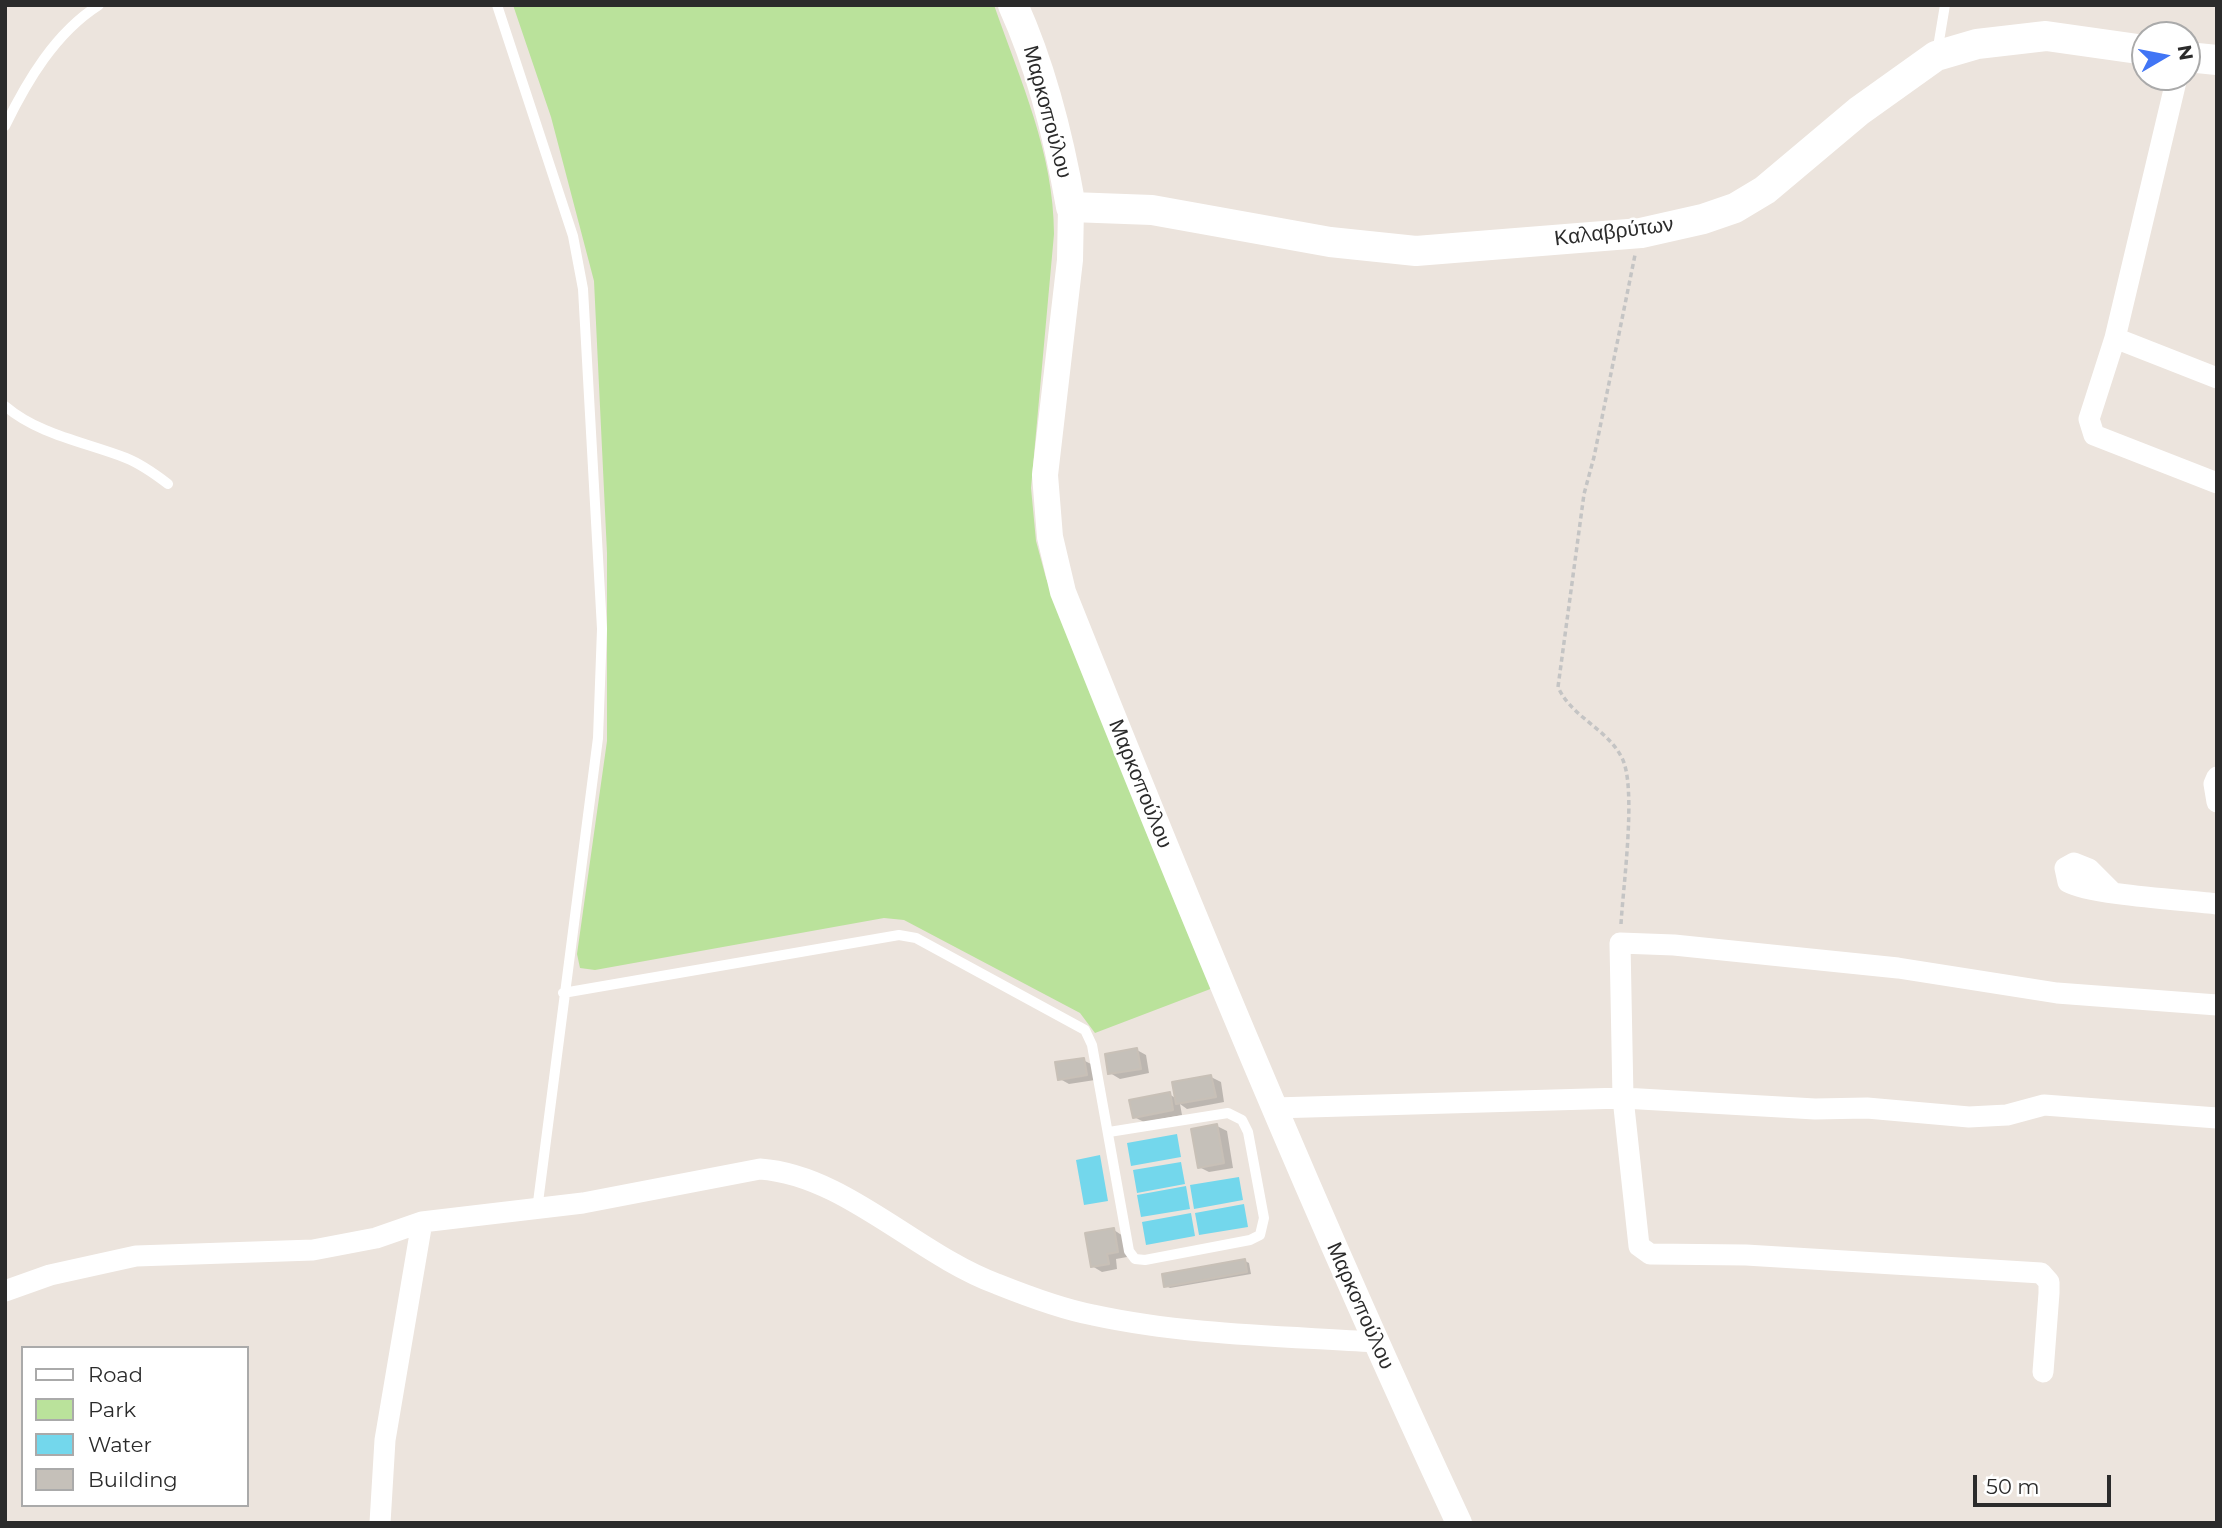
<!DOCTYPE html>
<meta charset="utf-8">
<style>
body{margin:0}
#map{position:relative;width:2222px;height:1528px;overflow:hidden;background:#ece4dd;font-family:Montserrat,sans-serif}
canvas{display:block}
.frame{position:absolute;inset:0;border:7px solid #2b2b2b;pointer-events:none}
.legend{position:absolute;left:21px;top:1346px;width:228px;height:161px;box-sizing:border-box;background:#fff;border:2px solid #aaa;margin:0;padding:9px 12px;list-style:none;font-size:21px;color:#2b2b2b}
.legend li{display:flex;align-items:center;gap:14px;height:35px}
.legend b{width:35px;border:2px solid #aaa}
.north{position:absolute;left:2131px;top:21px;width:70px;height:70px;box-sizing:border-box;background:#fff;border:2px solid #aaa;border-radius:50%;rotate:80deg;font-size:19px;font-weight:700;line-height:28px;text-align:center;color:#2b2b2b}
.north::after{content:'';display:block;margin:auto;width:24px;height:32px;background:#4175f5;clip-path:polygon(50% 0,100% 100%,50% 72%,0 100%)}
.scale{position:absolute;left:1973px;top:1475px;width:138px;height:32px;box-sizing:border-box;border:4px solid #2b2b2b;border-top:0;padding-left:9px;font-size:21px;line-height:24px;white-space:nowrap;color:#2b2b2b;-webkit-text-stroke:5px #fff;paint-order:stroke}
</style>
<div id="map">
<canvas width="2222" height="1528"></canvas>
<div class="frame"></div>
<ul class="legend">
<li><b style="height:9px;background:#fff"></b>Road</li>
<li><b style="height:19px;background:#bae29b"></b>Park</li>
<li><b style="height:19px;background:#73d7ec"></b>Water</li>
<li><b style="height:19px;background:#c5c0b9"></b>Building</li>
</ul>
<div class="north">N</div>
<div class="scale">50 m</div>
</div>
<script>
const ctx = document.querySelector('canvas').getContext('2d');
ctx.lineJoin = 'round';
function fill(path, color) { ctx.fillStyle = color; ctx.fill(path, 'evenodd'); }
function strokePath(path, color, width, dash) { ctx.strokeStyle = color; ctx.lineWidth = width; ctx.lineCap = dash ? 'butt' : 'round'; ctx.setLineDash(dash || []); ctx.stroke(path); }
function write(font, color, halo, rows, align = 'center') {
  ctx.font = font + ' Montserrat,sans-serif'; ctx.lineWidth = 5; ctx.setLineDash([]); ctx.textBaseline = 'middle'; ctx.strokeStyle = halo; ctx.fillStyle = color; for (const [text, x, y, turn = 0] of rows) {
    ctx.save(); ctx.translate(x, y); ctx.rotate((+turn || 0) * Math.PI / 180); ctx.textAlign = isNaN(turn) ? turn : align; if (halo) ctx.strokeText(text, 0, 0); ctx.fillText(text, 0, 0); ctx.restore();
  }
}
const green = new Path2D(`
 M 513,5 L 994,5 C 1020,80 1054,153 1054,234 L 1031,488 L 1036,541 L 1046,578 L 1213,988 L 1095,1033 L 1080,1013 L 904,920 L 884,918 L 595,970 L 580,968 L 577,954 L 607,741 L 607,553 L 594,281 L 551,117 Z`);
const water = new Path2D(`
 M 1177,1134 L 1181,1157 L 1131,1166 L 1127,1143 Z
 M 1100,1155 L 1108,1201 L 1084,1205 L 1076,1160 Z
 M 1181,1162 L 1185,1184 L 1137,1193 L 1133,1170 Z
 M 1239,1177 L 1243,1200 L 1194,1209 L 1190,1185 Z
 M 1186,1186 L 1190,1209 L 1141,1217 L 1137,1195 Z
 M 1244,1204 L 1248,1227 L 1199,1235 L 1195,1213 Z
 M 1191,1213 L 1195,1236 L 1146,1245 L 1142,1222 Z`);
const shadow = new Path2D(`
 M 1137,1050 L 1146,1055 L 1149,1073 L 1120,1079 L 1110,1073 Z
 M 1083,1060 L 1093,1065 L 1095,1080 L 1069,1084 L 1060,1079 Z
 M 1211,1077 L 1221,1082 L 1224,1102 L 1187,1109 L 1180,1104 L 1182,1115 L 1144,1122 L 1134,1117 L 1169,1094 L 1177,1099 Z
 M 1217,1126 L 1227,1131 L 1233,1168 L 1209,1172 L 1199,1167 Z
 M 1114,1230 L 1123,1236 L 1127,1257 L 1116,1259 L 1117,1269 L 1102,1272 L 1092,1266 Z
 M 1245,1261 L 1249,1263 L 1251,1274 L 1170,1288 L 1166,1286 Z`);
const building = new Path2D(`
 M 1137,1048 L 1141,1069 L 1108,1074 L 1105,1054 Z
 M 1084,1058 L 1087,1075 L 1058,1080 L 1055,1062 Z
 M 1211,1075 L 1216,1097 L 1176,1104 L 1172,1082 Z
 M 1170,1092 L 1173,1110 L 1133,1118 L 1129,1100 Z
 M 1217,1124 L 1224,1163 L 1198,1168 L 1191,1129 Z
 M 1114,1228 L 1118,1252 L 1107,1254 L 1109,1264 L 1091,1267 L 1085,1233 Z
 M 1245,1259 L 1247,1272 L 1164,1287 L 1162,1274 Z`);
const path = new Path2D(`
 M 1621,924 C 1623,887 1637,787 1622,758 C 1607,728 1572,718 1558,687 L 1584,494 L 1594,457 L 1635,255`);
const service = new Path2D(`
 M 497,5 L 573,236 L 583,289 L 602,629 L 598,738 L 537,1210
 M 1937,53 L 1945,5
 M 5,126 C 27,81 55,33 99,5
 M 5,406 C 39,435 85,442 126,458 C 141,464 155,474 168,484
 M 563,993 L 899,935 L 916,938 L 1085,1030 L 1092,1045 L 1129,1251 L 1135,1259 L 1145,1260 L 1250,1240 L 1260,1235 L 1264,1218 L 1248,1132 L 1242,1120 L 1228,1113 L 1109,1132`);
const minor = new Path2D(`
 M 2177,77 L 2115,338 L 2089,419 L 2094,435 L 2217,483
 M 2115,338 L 2217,378
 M 2217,777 L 2214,784 L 2217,802
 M 2111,891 L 2089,869 L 2074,863 L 2065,868 L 2068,882 C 2091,895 2185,900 2217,904
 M 1274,1108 L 1623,1098 L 1815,1109 L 1867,1108 L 1969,1117 L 2007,1115 L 2044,1105 L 2217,1118
 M 5,1291 L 50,1275 L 136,1256 L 313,1250 L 376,1238 L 422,1222 L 583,1203 L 760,1169 C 845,1175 916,1254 997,1284 C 1027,1296 1061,1309 1093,1315 C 1185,1335 1281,1336 1374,1342
 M 2043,1372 L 2049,1293 L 2049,1282 L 2041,1273 L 1746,1255 L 1650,1254 L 1639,1246 L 1623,1098 L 1620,943 L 1674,945 L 1898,968 L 2057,993 L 2217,1005
 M 380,1523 L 385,1440 L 422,1222`);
const tertiary = new Path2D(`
 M 1071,207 L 1070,260 L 1045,475 L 1050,537 L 1063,592 C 1188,905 1316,1217 1459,1523`);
const secondary = new Path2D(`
 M 1013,5 C 1042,69 1059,138 1071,207 L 1152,210 L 1330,242 L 1416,251 L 1641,233 L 1703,219 L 1735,208 L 1765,190 L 1859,111 L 1936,56 L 1977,44 L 2046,36 L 2145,50
 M 2187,57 L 2217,60`);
const streetNames = [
 ["Μαρκοπούλου",1047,112,75],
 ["Καλαβρύτων",1614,232,-7],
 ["Μαρκοπούλου",1140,784,68],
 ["Μαρκοπούλου",1360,1306,66]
];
fill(green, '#bae29b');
fill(water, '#73d7ec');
fill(shadow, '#0003');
fill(building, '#c5c0b9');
strokePath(building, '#c8c0b7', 2);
strokePath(path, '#c4c4c4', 3.5, [5, 3.5]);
strokePath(service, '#fff', 10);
strokePath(minor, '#fff', 21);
strokePath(tertiary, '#fff', 26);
strokePath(secondary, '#fff', 30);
write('21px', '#2b2b2b', '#fff', streetNames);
</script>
